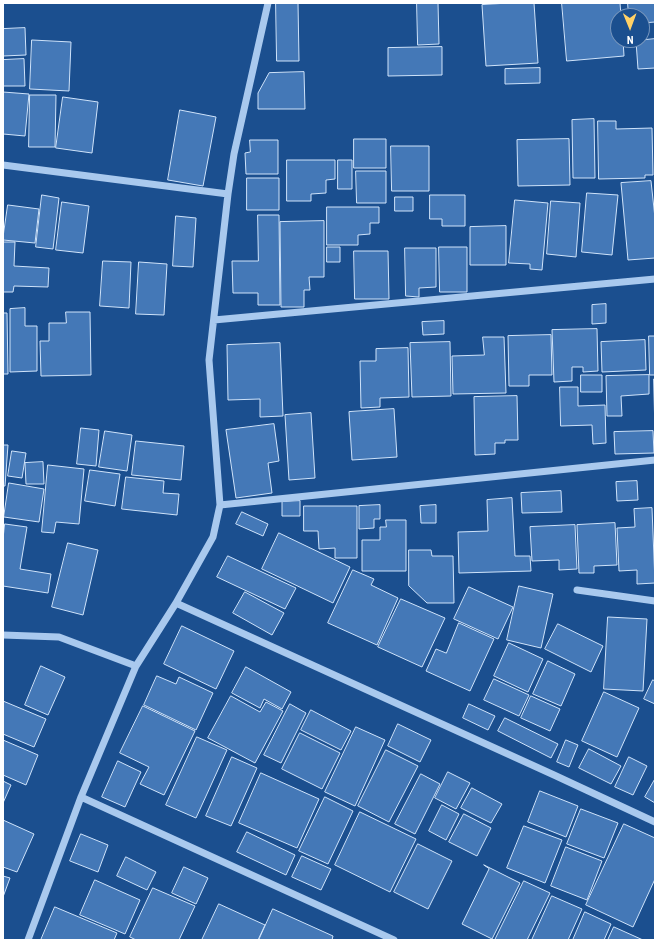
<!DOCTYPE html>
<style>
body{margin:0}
#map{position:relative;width:658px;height:943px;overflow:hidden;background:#1b4f8f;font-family:"Roboto Condensed",sans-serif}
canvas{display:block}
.frame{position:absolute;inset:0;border:4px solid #fff;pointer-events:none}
.north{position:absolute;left:610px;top:8px;width:40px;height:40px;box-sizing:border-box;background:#1b4f8f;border:1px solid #7695bc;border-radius:50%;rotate:179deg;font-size:11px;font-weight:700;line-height:16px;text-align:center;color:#fff}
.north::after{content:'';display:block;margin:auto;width:14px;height:18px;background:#ffd166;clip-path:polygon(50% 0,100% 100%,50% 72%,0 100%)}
</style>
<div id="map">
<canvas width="658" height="943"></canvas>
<div class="frame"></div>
<div class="north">N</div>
</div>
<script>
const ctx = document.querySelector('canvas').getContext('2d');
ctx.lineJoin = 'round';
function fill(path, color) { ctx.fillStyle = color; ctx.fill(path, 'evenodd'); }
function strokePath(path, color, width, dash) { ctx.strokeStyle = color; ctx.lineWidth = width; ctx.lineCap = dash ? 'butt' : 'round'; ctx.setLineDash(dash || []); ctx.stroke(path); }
const building = new Path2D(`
 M 276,3 L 298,3 L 299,61 L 277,61 Z
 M 417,3 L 438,3 L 439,44 L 418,45 Z
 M 509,3 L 534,3 L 538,63 L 486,66 L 482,5 Z
 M 562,3 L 620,3 L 621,16 L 618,16 L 618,40 L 623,40 L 624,56 L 567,61 Z
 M 628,3 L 655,3 L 655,22 L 642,23 L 642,16 L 629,16 Z
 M 25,28 L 26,55 L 3,56 L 3,29 Z
 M 655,39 L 655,68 L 638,69 L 636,41 Z
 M 32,40 L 71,42 L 69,91 L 30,89 Z
 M 442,47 L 442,75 L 388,76 L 388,48 Z
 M 24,59 L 25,86 L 3,86 L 3,60 Z
 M 540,68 L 540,83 L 505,84 L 505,69 Z
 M 304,72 L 305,109 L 258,109 L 258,93 L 269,73 Z
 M 3,92 L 29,94 L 25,136 L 3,134 Z
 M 30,95 L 56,95 L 55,147 L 29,147 Z
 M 63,97 L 98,102 L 92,153 L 56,148 Z
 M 180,110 L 216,117 L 203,186 L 168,180 Z
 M 594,119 L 595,178 L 573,178 L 572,120 Z
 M 598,121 L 616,121 L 616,129 L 652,128 L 653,175 L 645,175 L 645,178 L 599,179 Z
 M 354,139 L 386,139 L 386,168 L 354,168 Z
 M 569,139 L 570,185 L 518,186 L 517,140 Z
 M 250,140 L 278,140 L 278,174 L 246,174 L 245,153 L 250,152 Z
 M 391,146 L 429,146 L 429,191 L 392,191 Z
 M 287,160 L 335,160 L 335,179 L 326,180 L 326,193 L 311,194 L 311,201 L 287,201 Z
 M 338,160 L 352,160 L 352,189 L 338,189 Z
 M 356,171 L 386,171 L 386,203 L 357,203 Z
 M 247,178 L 279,178 L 279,210 L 247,210 Z
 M 651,181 L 655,218 L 655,258 L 628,260 L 621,183 Z
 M 587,193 L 618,195 L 612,255 L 582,252 Z
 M 42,195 L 59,198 L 53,249 L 36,247 Z
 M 430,195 L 465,195 L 465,226 L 442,226 L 442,219 L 430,219 Z
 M 395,197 L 413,197 L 413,211 L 395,211 Z
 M 515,200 L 548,203 L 542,270 L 530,269 L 530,264 L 509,263 Z
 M 551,201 L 580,203 L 576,257 L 547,254 Z
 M 62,202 L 89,206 L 83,253 L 56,250 Z
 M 8,205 L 39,209 L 35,243 L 3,240 Z
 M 327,207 L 379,207 L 379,223 L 370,223 L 370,234 L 358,235 L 358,245 L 327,245 Z
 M 258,215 L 279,215 L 280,305 L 258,305 L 258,293 L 233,293 L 232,261 L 258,261 Z
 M 176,216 L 196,218 L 193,267 L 173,266 Z
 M 324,221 L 324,277 L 309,277 L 310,290 L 304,290 L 304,307 L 281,307 L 280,222 Z
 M 506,226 L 506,265 L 470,265 L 470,227 Z
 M 3,242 L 15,242 L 14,266 L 49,268 L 48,287 L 14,286 L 13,292 L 3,292 Z
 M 327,247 L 340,247 L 340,262 L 327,262 Z
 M 439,247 L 467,247 L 467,292 L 440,292 Z
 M 405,248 L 436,248 L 436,287 L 419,288 L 419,297 L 406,296 Z
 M 354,251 L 388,251 L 389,299 L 355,299 Z
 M 103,261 L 131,262 L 129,308 L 100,306 Z
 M 139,262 L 167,264 L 164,315 L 136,314 Z
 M 606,304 L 606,323 L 592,324 L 592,305 Z
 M 25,308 L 25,326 L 37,326 L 37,371 L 10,372 L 10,309 Z
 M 66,312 L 90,312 L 91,375 L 41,376 L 40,341 L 49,341 L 49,323 L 66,323 Z
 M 3,313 L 7,313 L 8,374 L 3,374 Z
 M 444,321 L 444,334 L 423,335 L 422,322 Z
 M 597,329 L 598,371 L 583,372 L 583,367 L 572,367 L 572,381 L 554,382 L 552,330 Z
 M 551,335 L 552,375 L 529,375 L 529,386 L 509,386 L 508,336 Z
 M 649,336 L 655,336 L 655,375 L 650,375 Z
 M 483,337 L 504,337 L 506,393 L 453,394 L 452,356 L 484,355 Z
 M 645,340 L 646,370 L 602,372 L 601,342 Z
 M 450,342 L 451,396 L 412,397 L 410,343 Z
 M 280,343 L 283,416 L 260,417 L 260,399 L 228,400 L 227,345 Z
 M 408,348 L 409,397 L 380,398 L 380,407 L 361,408 L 360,361 L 376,361 L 376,349 Z
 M 581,375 L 602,375 L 602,392 L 581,392 Z
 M 649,375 L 649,394 L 621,396 L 622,416 L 607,416 L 606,376 Z
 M 654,379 L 655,379 L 655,432 Z
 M 560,387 L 578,387 L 578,406 L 605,405 L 606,443 L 593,444 L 592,425 L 561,426 Z
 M 517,396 L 518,440 L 505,440 L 505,443 L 495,443 L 495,454 L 475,455 L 474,397 Z
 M 394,409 L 397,457 L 352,460 L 349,412 Z
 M 311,413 L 315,478 L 289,480 L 285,415 Z
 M 274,424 L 279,461 L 268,463 L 272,493 L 236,498 L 226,430 Z
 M 81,428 L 99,430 L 96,466 L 77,464 Z
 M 105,431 L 132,435 L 127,471 L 99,467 Z
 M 653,431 L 654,453 L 615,454 L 614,432 Z
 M 136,441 L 184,446 L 181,480 L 132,475 Z
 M 3,445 L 8,445 L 5,486 L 3,486 Z
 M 12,451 L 26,453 L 22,478 L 8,476 Z
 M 43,462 L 44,484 L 26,484 L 25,463 Z
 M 48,465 L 84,469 L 79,524 L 56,522 L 54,533 L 42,532 Z
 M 90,470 L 120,474 L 115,506 L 85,501 Z
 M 126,477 L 164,481 L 163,493 L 179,494 L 177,515 L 122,509 Z
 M 637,481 L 638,500 L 617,501 L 616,482 Z
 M 9,483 L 44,489 L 39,522 L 4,517 Z
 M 561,491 L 562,512 L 522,513 L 521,493 Z
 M 512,498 L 515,556 L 530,556 L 531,571 L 459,573 L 458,532 L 488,531 L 487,500 Z
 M 300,501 L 300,516 L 282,516 L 282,502 Z
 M 380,505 L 380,519 L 374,519 L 374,528 L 359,529 L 359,506 Z
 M 436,505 L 436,523 L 421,523 L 420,506 Z
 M 304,506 L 357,506 L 357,558 L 335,558 L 335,548 L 319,549 L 318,531 L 304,531 Z
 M 652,508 L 655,583 L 637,584 L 637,570 L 619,571 L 617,528 L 635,527 L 634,509 Z
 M 242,512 L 268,524 L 263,536 L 236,524 Z
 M 386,520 L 406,520 L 406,571 L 362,571 L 362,540 L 380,540 L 380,527 L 386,527 Z
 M 615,523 L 617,565 L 594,566 L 594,573 L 579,573 L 577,525 Z
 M 5,524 L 27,527 L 20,569 L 51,574 L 48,593 L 3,586 L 3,539 Z
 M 575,525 L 577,569 L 559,570 L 559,560 L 532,561 L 530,527 Z
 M 279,533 L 350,567 L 333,603 L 262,569 Z
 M 68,543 L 98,550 L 83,615 L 52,607 Z
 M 409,550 L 431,550 L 432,556 L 453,556 L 454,603 L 427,603 L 409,586 Z
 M 228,556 L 296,588 L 285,609 L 217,577 Z
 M 353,570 L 374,579 L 371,585 L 398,598 L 377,645 L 328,623 Z
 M 519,586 L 553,594 L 541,648 L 507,640 Z
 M 469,587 L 513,607 L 498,639 L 454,619 Z
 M 245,592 L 284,613 L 272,635 L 233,613 Z
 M 401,599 L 445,618 L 422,667 L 378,647 Z
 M 608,617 L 647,619 L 643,691 L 604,689 Z
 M 459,623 L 494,639 L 470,691 L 426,671 L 436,649 L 446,653 Z
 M 558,624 L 603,646 L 591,672 L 545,649 Z
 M 182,626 L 234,651 L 216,689 L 164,664 Z
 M 509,643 L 543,659 L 528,692 L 494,676 Z
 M 548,661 L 575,674 L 561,706 L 533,694 Z
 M 41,666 L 65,677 L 48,715 L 25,705 Z
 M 246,667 L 291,692 L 282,709 L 264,699 L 260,708 L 232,693 Z
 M 157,676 L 176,684 L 179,677 L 213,693 L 196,730 L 144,705 Z
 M 494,679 L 529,695 L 519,716 L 484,700 Z
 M 653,680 L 655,681 L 655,704 L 644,699 Z
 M 604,692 L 639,708 L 617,757 L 582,741 Z
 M 231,696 L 260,712 L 266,702 L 283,711 L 255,763 L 208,738 Z
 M 531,696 L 560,709 L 550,731 L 521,718 Z
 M 3,701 L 46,719 L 34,747 L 3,734 Z
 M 290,704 L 306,713 L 281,763 L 264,755 Z
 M 469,704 L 495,716 L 488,730 L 463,718 Z
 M 143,706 L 195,731 L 164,795 L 140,784 L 149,767 L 120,753 Z
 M 311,710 L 351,731 L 341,750 L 301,730 Z
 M 505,718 L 558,744 L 551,758 L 498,731 Z
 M 398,724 L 431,740 L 420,762 L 388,746 Z
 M 356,727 L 385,740 L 355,806 L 325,792 Z
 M 300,733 L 340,753 L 322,789 L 282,769 Z
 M 197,737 L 227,750 L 196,818 L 166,805 Z
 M 3,740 L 38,755 L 26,785 L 3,775 Z
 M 566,740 L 578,745 L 569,767 L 557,762 Z
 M 589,749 L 621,766 L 611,784 L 579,768 Z
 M 386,750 L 418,766 L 389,822 L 358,806 Z
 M 232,757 L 257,768 L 231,826 L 206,816 Z
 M 629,757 L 647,766 L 633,795 L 615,787 Z
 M 118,761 L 141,772 L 125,807 L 102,797 Z
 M 448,772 L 470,783 L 456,809 L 435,798 Z
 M 261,773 L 319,799 L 297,848 L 239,823 Z
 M 421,774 L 440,784 L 415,834 L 395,824 Z
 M 655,779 L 655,803 L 645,797 Z
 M 3,781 L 11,785 L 3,803 Z
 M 472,788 L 502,804 L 491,823 L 461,808 Z
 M 540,791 L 578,806 L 566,837 L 528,822 Z
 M 325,797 L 353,811 L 328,864 L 299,851 Z
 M 442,805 L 459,814 L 446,840 L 429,831 Z
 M 581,809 L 618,823 L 604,858 L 567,844 Z
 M 360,812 L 416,839 L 390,892 L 335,865 Z
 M 464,814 L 491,828 L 477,856 L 449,842 Z
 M 3,820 L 34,834 L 17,872 L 3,867 Z
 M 624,824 L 655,838 L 655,879 L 633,927 L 586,905 Z
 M 524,826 L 562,840 L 545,883 L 507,868 Z
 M 247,832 L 295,855 L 286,875 L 237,852 Z
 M 81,834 L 108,845 L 98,872 L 70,861 Z
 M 418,844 L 452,861 L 428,909 L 394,892 Z
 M 566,847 L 602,861 L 587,900 L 551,886 Z
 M 302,856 L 331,869 L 321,890 L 292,877 Z
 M 126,857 L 156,872 L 147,890 L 117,876 Z
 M 484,865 L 520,883 L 492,939 L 462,924 L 489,869 Z
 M 184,867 L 208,878 L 196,904 L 172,893 Z
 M 3,876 L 10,878 L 3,897 Z
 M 95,880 L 140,900 L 125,934 L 80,915 Z
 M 524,881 L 550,893 L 527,940 L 495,940 Z
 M 153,888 L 195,906 L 179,940 L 136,940 L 130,937 Z
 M 552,896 L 582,909 L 568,940 L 532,940 Z
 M 219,904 L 265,925 L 258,940 L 202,940 Z
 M 55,907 L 117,933 L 114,940 L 41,940 Z
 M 273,909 L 333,936 L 332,940 L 259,940 Z
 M 585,912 L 611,924 L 604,940 L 573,940 Z
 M 614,927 L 643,940 L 608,940 Z`);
const minor = new Path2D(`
 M 3,165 L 228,194
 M 214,320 L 655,279
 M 220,505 L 655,460
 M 577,590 L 655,601
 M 176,603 L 554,775 L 655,822
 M 3,635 L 59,637 L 136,666
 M 81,797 L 394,940
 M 28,940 L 81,797 L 136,666 L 176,603 L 213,537 L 220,505 L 209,360 L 228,194 L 234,154 L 268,3`);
fill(building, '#4478b7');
strokePath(building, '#cfe3fa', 1);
strokePath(minor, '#a9c9ee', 7);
</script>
